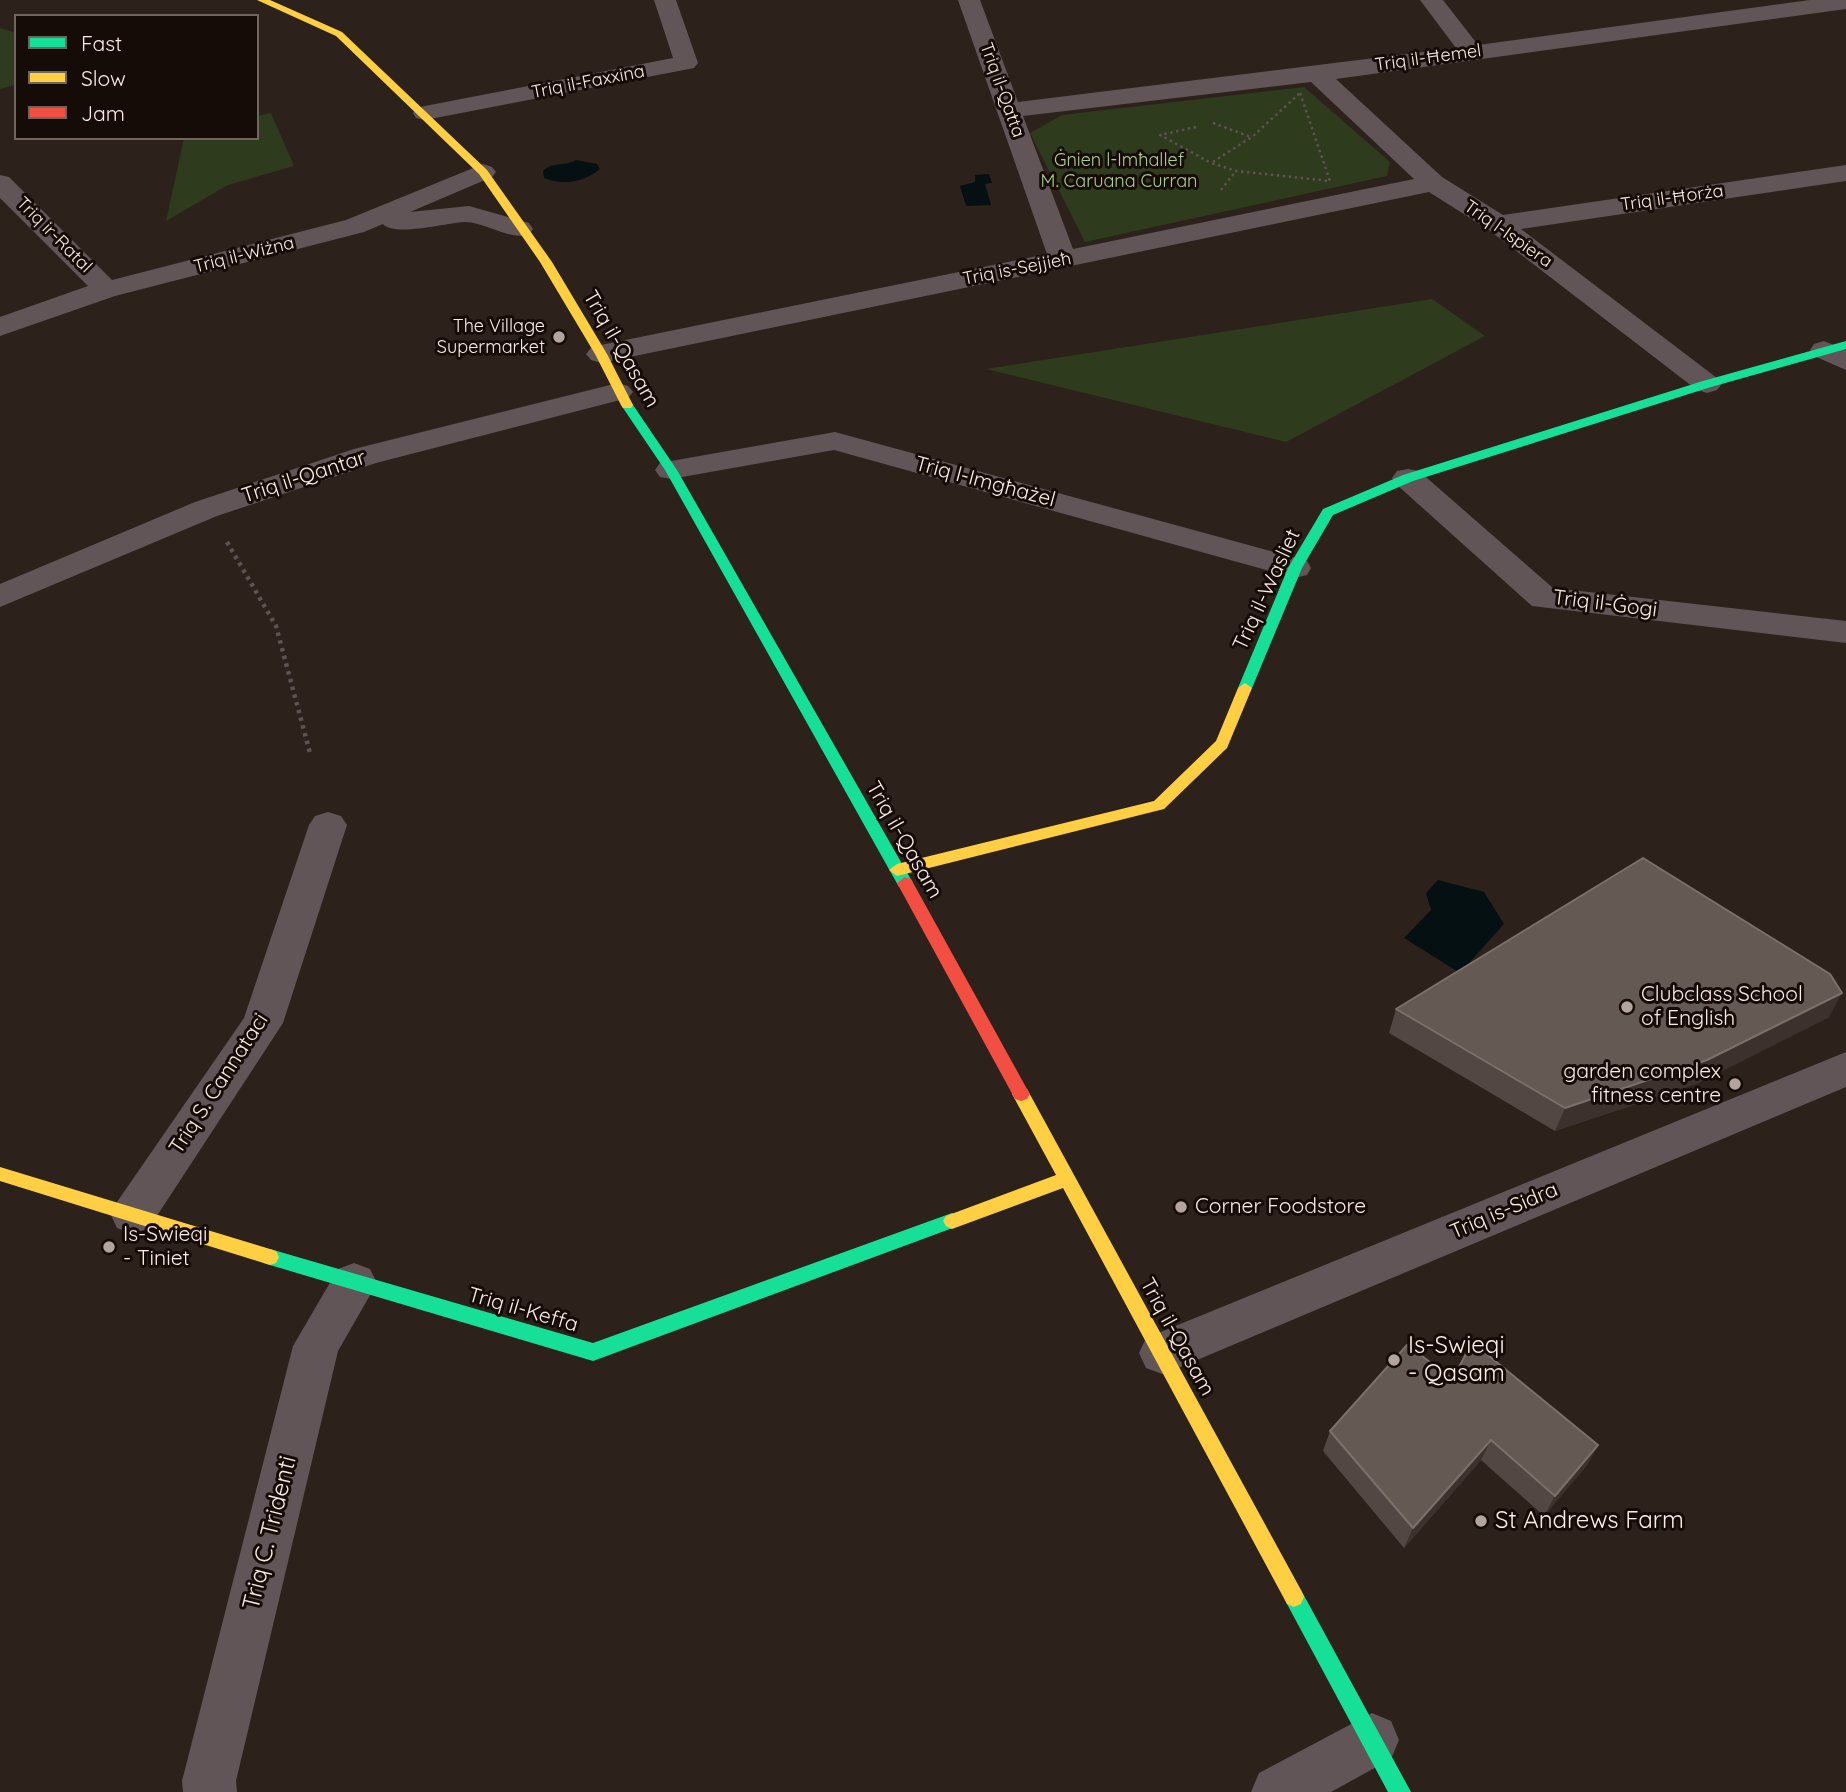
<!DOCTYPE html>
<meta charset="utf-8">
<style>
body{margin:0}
#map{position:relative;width:1846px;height:1792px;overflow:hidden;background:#2d211c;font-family:Quicksand,sans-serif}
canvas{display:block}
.legend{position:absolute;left:14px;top:14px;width:245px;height:126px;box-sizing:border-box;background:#150b07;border:2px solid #71655f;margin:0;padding:9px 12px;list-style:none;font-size:21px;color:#fcebe4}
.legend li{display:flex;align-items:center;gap:14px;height:35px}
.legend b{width:35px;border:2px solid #71655f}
</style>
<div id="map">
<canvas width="1846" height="1792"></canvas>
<ul class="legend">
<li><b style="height:9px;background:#16e098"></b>Fast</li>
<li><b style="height:9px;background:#ffcf43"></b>Slow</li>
<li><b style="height:9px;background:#f24e42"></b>Jam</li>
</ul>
</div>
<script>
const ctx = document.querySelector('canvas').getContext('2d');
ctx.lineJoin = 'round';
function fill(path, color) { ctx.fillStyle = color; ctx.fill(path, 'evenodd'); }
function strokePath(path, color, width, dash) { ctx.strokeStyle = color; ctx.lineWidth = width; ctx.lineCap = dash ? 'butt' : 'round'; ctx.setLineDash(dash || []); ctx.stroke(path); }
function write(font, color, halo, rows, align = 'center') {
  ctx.font = font + ' Quicksand,sans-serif'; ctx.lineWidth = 6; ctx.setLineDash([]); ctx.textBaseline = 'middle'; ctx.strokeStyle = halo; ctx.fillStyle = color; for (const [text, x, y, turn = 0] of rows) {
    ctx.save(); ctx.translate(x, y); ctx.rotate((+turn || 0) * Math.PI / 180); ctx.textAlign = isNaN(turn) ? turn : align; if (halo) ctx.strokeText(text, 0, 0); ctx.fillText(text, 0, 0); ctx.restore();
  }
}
const green = new Path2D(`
 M 0,28 L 16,33 L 16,85 L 0,89 Z
 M 1304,87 L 1390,162 L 1387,176 L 1085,242 L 1030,133 L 1062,115 Z
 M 271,113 L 294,166 L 228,185 L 166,221 L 184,138 L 257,138 L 257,116 Z
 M 1432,299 L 1485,336 L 1286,442 L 986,369 Z`);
const water = new Path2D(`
 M 576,160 L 597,164 L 600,169 C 585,182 563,186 544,178 L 543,171 C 553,161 565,167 576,160 Z
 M 989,174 L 992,183 L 985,184 L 991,205 L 966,206 L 960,186 L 975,182 L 975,175 Z
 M 1438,880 L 1484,892 L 1504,924 L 1460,973 L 1404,938 L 1431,910 L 1426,893 Z`);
const pathFar1 = new Path2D(`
 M 1300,93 L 1330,181 L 1236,171 L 1211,163 L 1252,137 Z
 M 1213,123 L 1251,137
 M 1196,127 L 1160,135 L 1211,163
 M 1221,190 L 1236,171`);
const path = new Path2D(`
 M 227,542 L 276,626 L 310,753`);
const street = new Path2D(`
 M 654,0 L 676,0 L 698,63 L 694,68 L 425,120 L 416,118 L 413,113 L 416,108 L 425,106 L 673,58 Z
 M 958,0 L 980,0 L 1018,102 L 1456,48 L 1420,0 L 1443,0 L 1478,45 L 1810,0 L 1846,0 L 1846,9 L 1336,79 L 1442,177 L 1503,215 L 1846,165 L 1846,181 L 1521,229 L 1717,378 L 1722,384 L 1717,390 L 1707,393 L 1697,390 L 1489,230 L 1429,192 L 601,363 L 591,360 L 586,354 L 591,348 L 601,345 L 1047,254 ZM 1311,82 L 1414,179 L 1073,249 L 1023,116 Z
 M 483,164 L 492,167 L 496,172 L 492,177 L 410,212 L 469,206 L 529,223 L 533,229 L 529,235 C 507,240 487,222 464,222 C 446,223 394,237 383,224 L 364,232 L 115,296 L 0,336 L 0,317 L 88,286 L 0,198 L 0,175 L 9,177 L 112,280 L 346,220 Z
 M 1824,341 L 1846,350 L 1846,370 L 1814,356 L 1810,350 L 1814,344 Z
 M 618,383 L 628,386 L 633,392 L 628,398 L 376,463 L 217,516 L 0,607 L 0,584 L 195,502 L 354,449 Z
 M 835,432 L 1307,561 L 1311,568 L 1307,575 L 1295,578 L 834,450 L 671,479 L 660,477 L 655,470 L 660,463 L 671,461 Z
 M 1408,469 L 1419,471 L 1553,588 L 1846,621 L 1846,643 L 1532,606 L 1397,485 L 1392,478 L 1397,471 Z
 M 328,812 L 341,816 L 347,825 L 283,1023 L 149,1228 L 133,1234 L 117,1228 L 111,1215 L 117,1202 L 244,1018 L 309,825 L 315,816 Z
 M 1846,1052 L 1846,1087 L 1178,1368 L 1162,1374 L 1146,1368 L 1139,1353 L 1146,1338 Z
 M 354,1263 L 370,1269 L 377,1283 L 338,1351 L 236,1781 L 237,1792 L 183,1792 L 182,1781 L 293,1346 L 338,1269 Z
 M 1372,1713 L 1391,1721 L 1399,1740 L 1391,1759 L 1331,1792 L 1251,1792 L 1259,1773 Z`);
const fast = new Path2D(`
 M 1846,341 L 1846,349 L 1711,387 L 1413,481 L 1333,515 L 1302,568 L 1252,688 L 1245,693 L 1238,688 L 1288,568 L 1323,509 L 1403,475 L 1703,381 Z
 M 627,401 L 631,402 L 677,470 L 913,883 L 911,887 L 899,887 L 665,470 L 621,405 Z
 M 952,1213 L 958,1216 L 961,1221 L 958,1226 L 593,1361 L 270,1265 L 264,1263 L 261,1257 L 264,1251 L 270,1249 L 593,1343 Z
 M 1294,1587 L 1301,1590 L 1411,1792 L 1388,1792 L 1287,1604 L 1284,1597 L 1287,1590 Z`);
const slow = new Path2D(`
 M 257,0 L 270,0 L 342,32 L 487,170 L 552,262 L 607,354 L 633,405 L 631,408 L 623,408 L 621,405 L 595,354 L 540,262 L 479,174 L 336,36 Z
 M 1245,683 L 1252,688 L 1227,748 L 1164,809 L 897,876 L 889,870 L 897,864 L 1154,801 L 1216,741 L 1238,688 Z
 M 1021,1087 L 1027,1089 L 1301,1590 L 1304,1597 L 1301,1604 L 1294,1607 L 1287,1604 L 1063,1188 L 952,1229 L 946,1226 L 943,1221 L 946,1216 L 1056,1175 L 1012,1094 L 1015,1089 Z
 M 0,1167 L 270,1249 L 276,1251 L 279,1257 L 276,1263 L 270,1265 L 0,1181 Z`);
const jam = new Path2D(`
 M 905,877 L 911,879 L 1027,1089 L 1030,1094 L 1027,1099 L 1021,1101 L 1015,1099 L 897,883 Z`);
const wall = new Path2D(`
 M 1396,1009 L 1829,1017 L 1696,1084 L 1555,1131 L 1389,1033 Z
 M 1453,1379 L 1598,1445 L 1587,1465 L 1544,1516 L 1481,1460 L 1404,1548 L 1323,1451 L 1330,1431 Z`);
const shadedWall = new Path2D(`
 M 1842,993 L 1829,1017 L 1696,1084 L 1555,1131 L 1565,1108 Z
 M 1491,1440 L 1481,1460 L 1404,1548 L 1413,1528 Z
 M 1598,1445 L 1587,1465 L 1544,1516 L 1555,1496 Z`);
const building = new Path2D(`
 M 1643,858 L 1830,974 L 1842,993 L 1707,1060 L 1565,1108 L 1396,1009 Z
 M 1472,1342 L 1598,1445 L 1555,1496 L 1491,1440 L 1413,1528 L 1330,1431 L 1407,1345 L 1453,1379 Z`);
const markers = [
 [559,337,7,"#b4a49e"],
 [1627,1007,7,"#b4a49e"],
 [1735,1084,7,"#b4a49e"],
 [1181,1207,7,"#b4a49e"],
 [109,1247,7,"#b4a49e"],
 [1394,1360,7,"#b4a49e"],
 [1481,1521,7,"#b4a49e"]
];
const farStreetnames = [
 ["Triq il-Ħemel",1428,58,-8],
 ["Triq il-Faxxina",588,82,-11],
 ["Triq il-Qatta",1002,90,70],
 ["Triq il-Ħorża",1672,198,-8],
 ["Triq l-Ispiera",1508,234,35],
 ["Triq ir-Ratal",54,235,45],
 ["Triq il-Wiżna",244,255,-14],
 ["Triq is-Sejjieħ",1017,269,-11]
];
const farParknames = [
 ["Ġnien l-Imħallef",1119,161],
 ["M. Caruana Curran",1119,182]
];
const farPoinames = [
 ["The Village",545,327],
 ["Supermarket",545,348]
];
const streetNames = [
 ["Triq il-Qasam",621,349,60],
 ["Triq il-Qantar",304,477,-18],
 ["Triq l-Imgħażel",985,482,15],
 ["Triq il-Wasliet",1267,590,-65],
 ["Triq il-Ġogi",1605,604,7],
 ["Triq il-Qasam",904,840,60],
 ["Triq S. Cannataci",219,1084,-57],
 ["Triq is-Sidra",1504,1211,-23],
 ["Triq il-Keffa",523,1310,16],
 ["Triq il-Qasam",1177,1337,61]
];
const poiNames = [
 ["Clubclass School",1641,995],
 ["of English",1641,1019],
 ["garden complex",1721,1072,"right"],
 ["fitness centre",1721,1096,"right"],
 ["Corner Foodstore",1195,1207],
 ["Is-Swieqi",123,1235],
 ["- Tiniet",123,1259]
];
const nearPoinames = [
 ["Is-Swieqi",1408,1346],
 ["- Qasam",1408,1374],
 ["St Andrews Farm",1495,1521]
];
const nearStreetnames = [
 ["Triq C. Tridenti",270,1533,-76]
];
fill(green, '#2e3b1c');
fill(water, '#051013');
strokePath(pathFar1, '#5e5252', 2.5, [2.5, 3.5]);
strokePath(path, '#5e5252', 4.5, [3.5, 4.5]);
fill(street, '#625557');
fill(fast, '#16e098');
fill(slow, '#ffcf43');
fill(jam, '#f24e42');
fill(wall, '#534743');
fill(shadedWall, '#3c312c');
fill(building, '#655954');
strokePath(building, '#7d706b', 2);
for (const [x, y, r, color] of markers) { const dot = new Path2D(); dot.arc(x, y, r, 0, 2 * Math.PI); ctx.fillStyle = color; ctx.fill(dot); strokePath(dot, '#150b07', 2.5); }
write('18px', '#fcebe4', '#150b07', farStreetnames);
write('18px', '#aece90', '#150b07', farParknames);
write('18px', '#fcebe4', '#150b07', farPoinames, 'right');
write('21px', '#fcebe4', '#150b07', streetNames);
write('21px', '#fcebe4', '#150b07', poiNames, 'left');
write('24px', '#fcebe4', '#150b07', nearPoinames, 'left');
write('24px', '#fcebe4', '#150b07', nearStreetnames);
</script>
